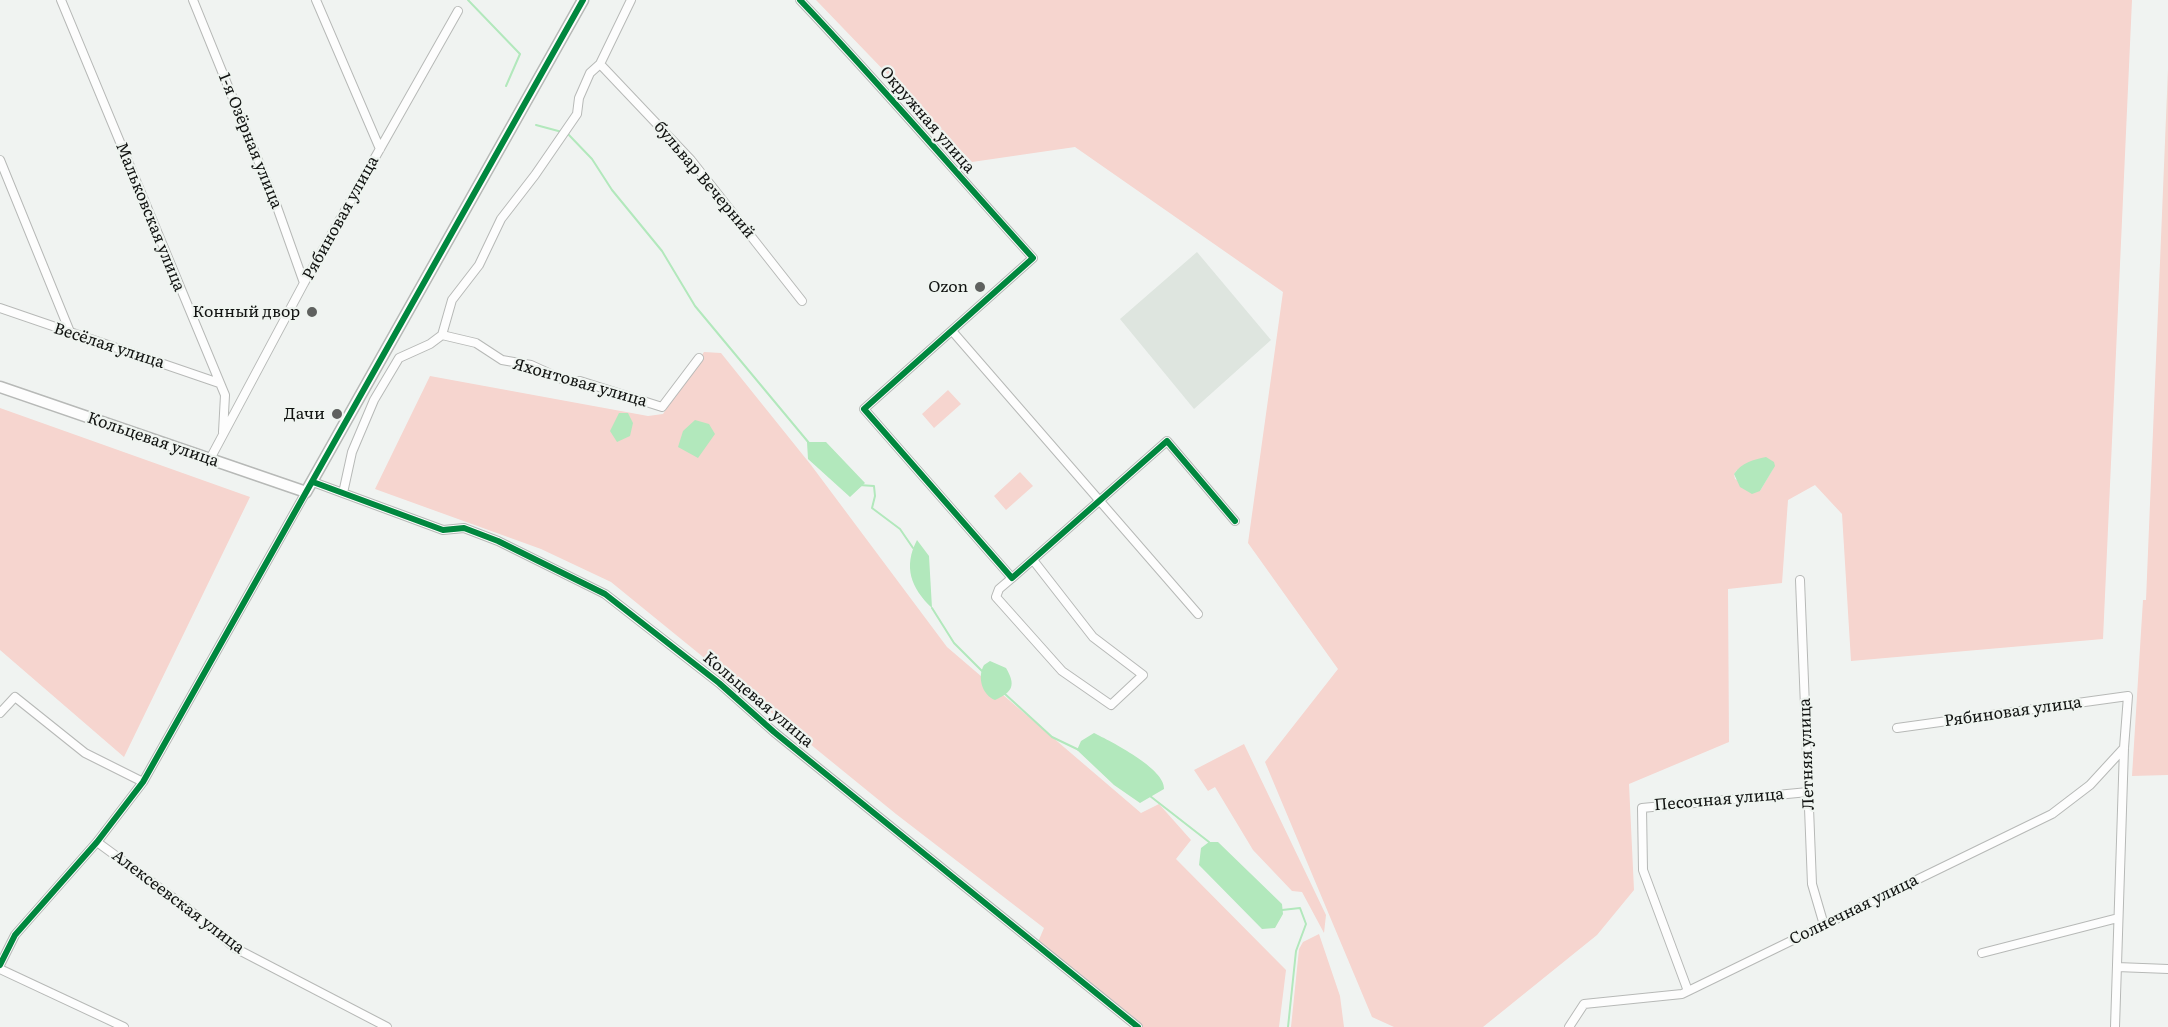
<!DOCTYPE html>
<meta charset="utf-8">
<style>
body{margin:0}
canvas{display:block;background:#f0f3f1}
</style>
<canvas width="2168" height="1027"></canvas>
<script>
const ctx = document.querySelector('canvas').getContext('2d');
ctx.lineJoin = 'round';
function fill(path, color) { ctx.fillStyle = color; ctx.fill(path, 'evenodd'); }
function strokePath(path, color, width, dash) { ctx.strokeStyle = color; ctx.lineWidth = width; ctx.lineCap = dash ? 'butt' : 'round'; ctx.setLineDash(dash || []); ctx.stroke(path); }
function write(font, color, halo, rows, align = 'center') {
  ctx.font = font + ' Literata,serif'; ctx.lineWidth = 4.5; ctx.setLineDash([]); ctx.textBaseline = 'middle'; ctx.strokeStyle = halo; ctx.fillStyle = color; for (const [text, x, y, turn = 0] of rows) {
    ctx.save(); ctx.translate(x, y); ctx.rotate((+turn || 0) * Math.PI / 180); ctx.textAlign = isNaN(turn) ? turn : align; if (halo) ctx.strokeText(text, 0, 0); ctx.fillText(text, 0, 0); ctx.restore();
  }
}
const built = new Path2D(`
 M 1197,252 L 1271,340 L 1194,409 L 1120,319 Z`);
const green = new Path2D(`
 M 816,0 L 2132,0 L 2103,639 L 1851,661 L 1842,514 L 1815,485 L 1788,500 L 1782,583 L 1728,589 L 1729,742 L 1629,784 L 1634,890 L 1597,935 L 1483,1027 L 1394,1027 L 1372,1017 L 1265,762 L 1338,669 L 1248,543 L 1283,292 L 1075,147 L 972,162 ZM 1773,469 L 1760,491 L 1735,479 L 1734,474 L 1737,470 Z
 M 2168,69 L 2168,775 L 2132,776 L 2143,600 L 2146,600 Z
 M 704,352 L 721,353 L 811,465 L 947,647 L 1141,813 L 1159,804 L 1191,840 L 1176,859 L 1286,970 L 1279,1027 L 1143,1027 L 1038,942 L 1044,928 L 896,814 L 611,582 L 541,549 L 375,489 L 430,376 L 648,416 L 663,414 Z
 M 948,390 L 961,404 L 934,428 L 922,414 Z
 M 0,408 L 250,497 L 124,757 L 0,650 Z
 M 1020,472 L 1033,486 L 1006,510 L 994,496 Z
 M 1244,744 L 1326,915 L 1324,933 L 1302,892 L 1292,891 L 1253,850 L 1215,787 L 1208,791 L 1194,770 Z
 M 1319,934 L 1340,996 L 1344,1027 L 1291,1027 L 1299,949 L 1303,942 Z`);
const water = new Path2D(`
 M 619,413 L 628,413 L 633,423 L 630,436 L 617,442 L 610,431 Z
 M 695,420 L 709,424 L 715,434 L 698,458 L 678,447 L 683,431 Z
 M 807,442 L 826,442 L 865,483 L 850,497 L 808,459 Z
 M 1766,457 L 1774,462 L 1775,466 L 1760,491 L 1752,494 L 1740,487 L 1734,474 C 1742,462 1753,460 1766,457 Z
 M 917,540 L 929,556 L 932,608 C 911,588 903,567 917,540 Z
 M 990,661 L 1006,668 C 1016,685 1013,692 995,700 C 982,695 977,677 984,665 Z
 M 1094,733 C 1110,741 1166,769 1164,789 L 1140,803 L 1114,785 L 1077,750 L 1081,741 Z
 M 1209,842 L 1218,842 L 1282,904 L 1283,914 L 1275,928 L 1262,929 L 1199,865 L 1201,848 Z`);
const stream = new Path2D(`
 M 468,0 L 520,54 L 506,86
 M 536,125 L 562,132
 M 568,134 L 592,159 L 612,190 L 662,251 L 695,306 L 809,443
 M 859,485 L 874,486 L 875,496 L 872,508 L 900,529 L 913,548
 M 932,608 L 954,643 L 982,671
 M 1005,694 L 1052,737 L 1079,750
 M 1150,796 L 1209,842
 M 1282,910 L 1300,908 L 1306,924 L 1296,951 L 1288,1027`);
const minor = new Path2D(`
 M 61,0 L 225,395 L 223,432
 M 193,0 L 277,207 L 304,283
 M 316,0 L 380,149
 M 800,0 C 880,84 955,172 1033,258 L 864,409 L 1012,578 L 1167,441 L 1235,521
 M 600,64 L 691,160 L 802,301
 M 0,160 L 70,332
 M 0,308 L 219,383
 M 953,332 L 1198,614
 M 442,335 L 476,343 L 502,360 L 531,365 L 566,381 L 580,381 L 662,407 L 699,358
 M 210,459 L 304,283 L 458,11
 M 313,482 L 443,530 L 464,528 L 498,541 L 605,594 L 719,683 L 774,732 L 1138,1027
 M 343,493 L 352,452 L 374,400 L 399,358 L 430,344 L 442,335 L 452,300 L 479,265 L 501,219 L 535,175 L 577,114 L 579,98 L 590,73 L 600,64 L 631,0
 M 1012,578 L 999,589 L 996,597 L 1062,671 L 1111,705 L 1143,675 L 1093,637 L 1033,560
 M 1800,580 L 1812,884 L 1824,925
 M 0,713 L 15,697 L 85,753 L 143,782
 M 1897,728 L 2128,696 L 2124,748 L 2115,1027
 M 97,842 L 187,908 L 235,948 L 387,1027
 M 1982,953 L 2118,918
 M 0,965 L 15,935 L 97,842 L 143,782 L 306,492
 M 2117,967 L 2168,969
 M 0,969 L 124,1027
 M 1688,991 L 1643,870 L 1642,808 L 1808,792
 M 1569,1027 L 1584,1004 L 1682,994 L 2052,814 L 2090,785 L 2124,748`);
const tertiary = new Path2D(`
 M 0,387 L 306,492 L 583,0`);
const cycleway = new Path2D(`
 M 800,0 C 880,84 955,172 1033,258 L 864,409 L 1012,578 L 1167,441 L 1235,521
 M 313,482 L 443,530 L 464,528 L 498,541 L 605,594 L 719,683 L 774,732 L 1138,1027
 M 0,965 L 15,935 L 97,842 L 143,782 L 583,0`);
const markers = [
 [980,287,6,"#5f615f"],
 [312,312,6,"#5f615f"],
 [337,414,6,"#5f615f"]
];
const streetNames = [
 ["Окружная улица",927,120,49],
 ["1-я Озёрная улица",250,141,68],
 ["бульвар Вечерний",704,180,50],
 ["Мальковская улица",150,217,68],
 ["Рябиновая улица",341,218,-61],
 ["Весёлая улица",109,346,18],
 ["Яхонтовая улица",580,383,16],
 ["Кольцевая улица",153,440,19],
 ["Кольцевая улица",758,700,40],
 ["Рябиновая улица",2013,712,-8],
 ["Летняя улица",1807,754,-92],
 ["Песочная улица",1719,800,-5],
 ["Алексеевская улица",178,902,37],
 ["Солнечная улица",1854,910,-26]
];
const poiNames = [
 ["Ozon",968,287],
 ["Конный двор",300,312],
 ["Дачи",325,414]
];
fill(built, '#dee5df');
fill(green, '#f6d5cf');
fill(water, '#b2e8bc');
strokePath(stream, '#b2e8bc', 2);
strokePath(minor, '#b7b9b7', 10);
strokePath(tertiary, '#b7b9b7', 13);
strokePath(minor, '#fdfdfd', 8);
strokePath(tertiary, '#fdfdfd', 10);
strokePath(cycleway, '#00873e', 6);
for (const [x, y, r, color] of markers) { const dot = new Path2D(); dot.arc(x, y, r, 0, 2 * Math.PI); ctx.fillStyle = color; ctx.fill(dot); strokePath(dot, '#eff4f0', 2); }
write('16px', '#111311', '#eff4f0', streetNames);
write('16px', '#111311', '#eff4f0', poiNames, 'right');
</script>
